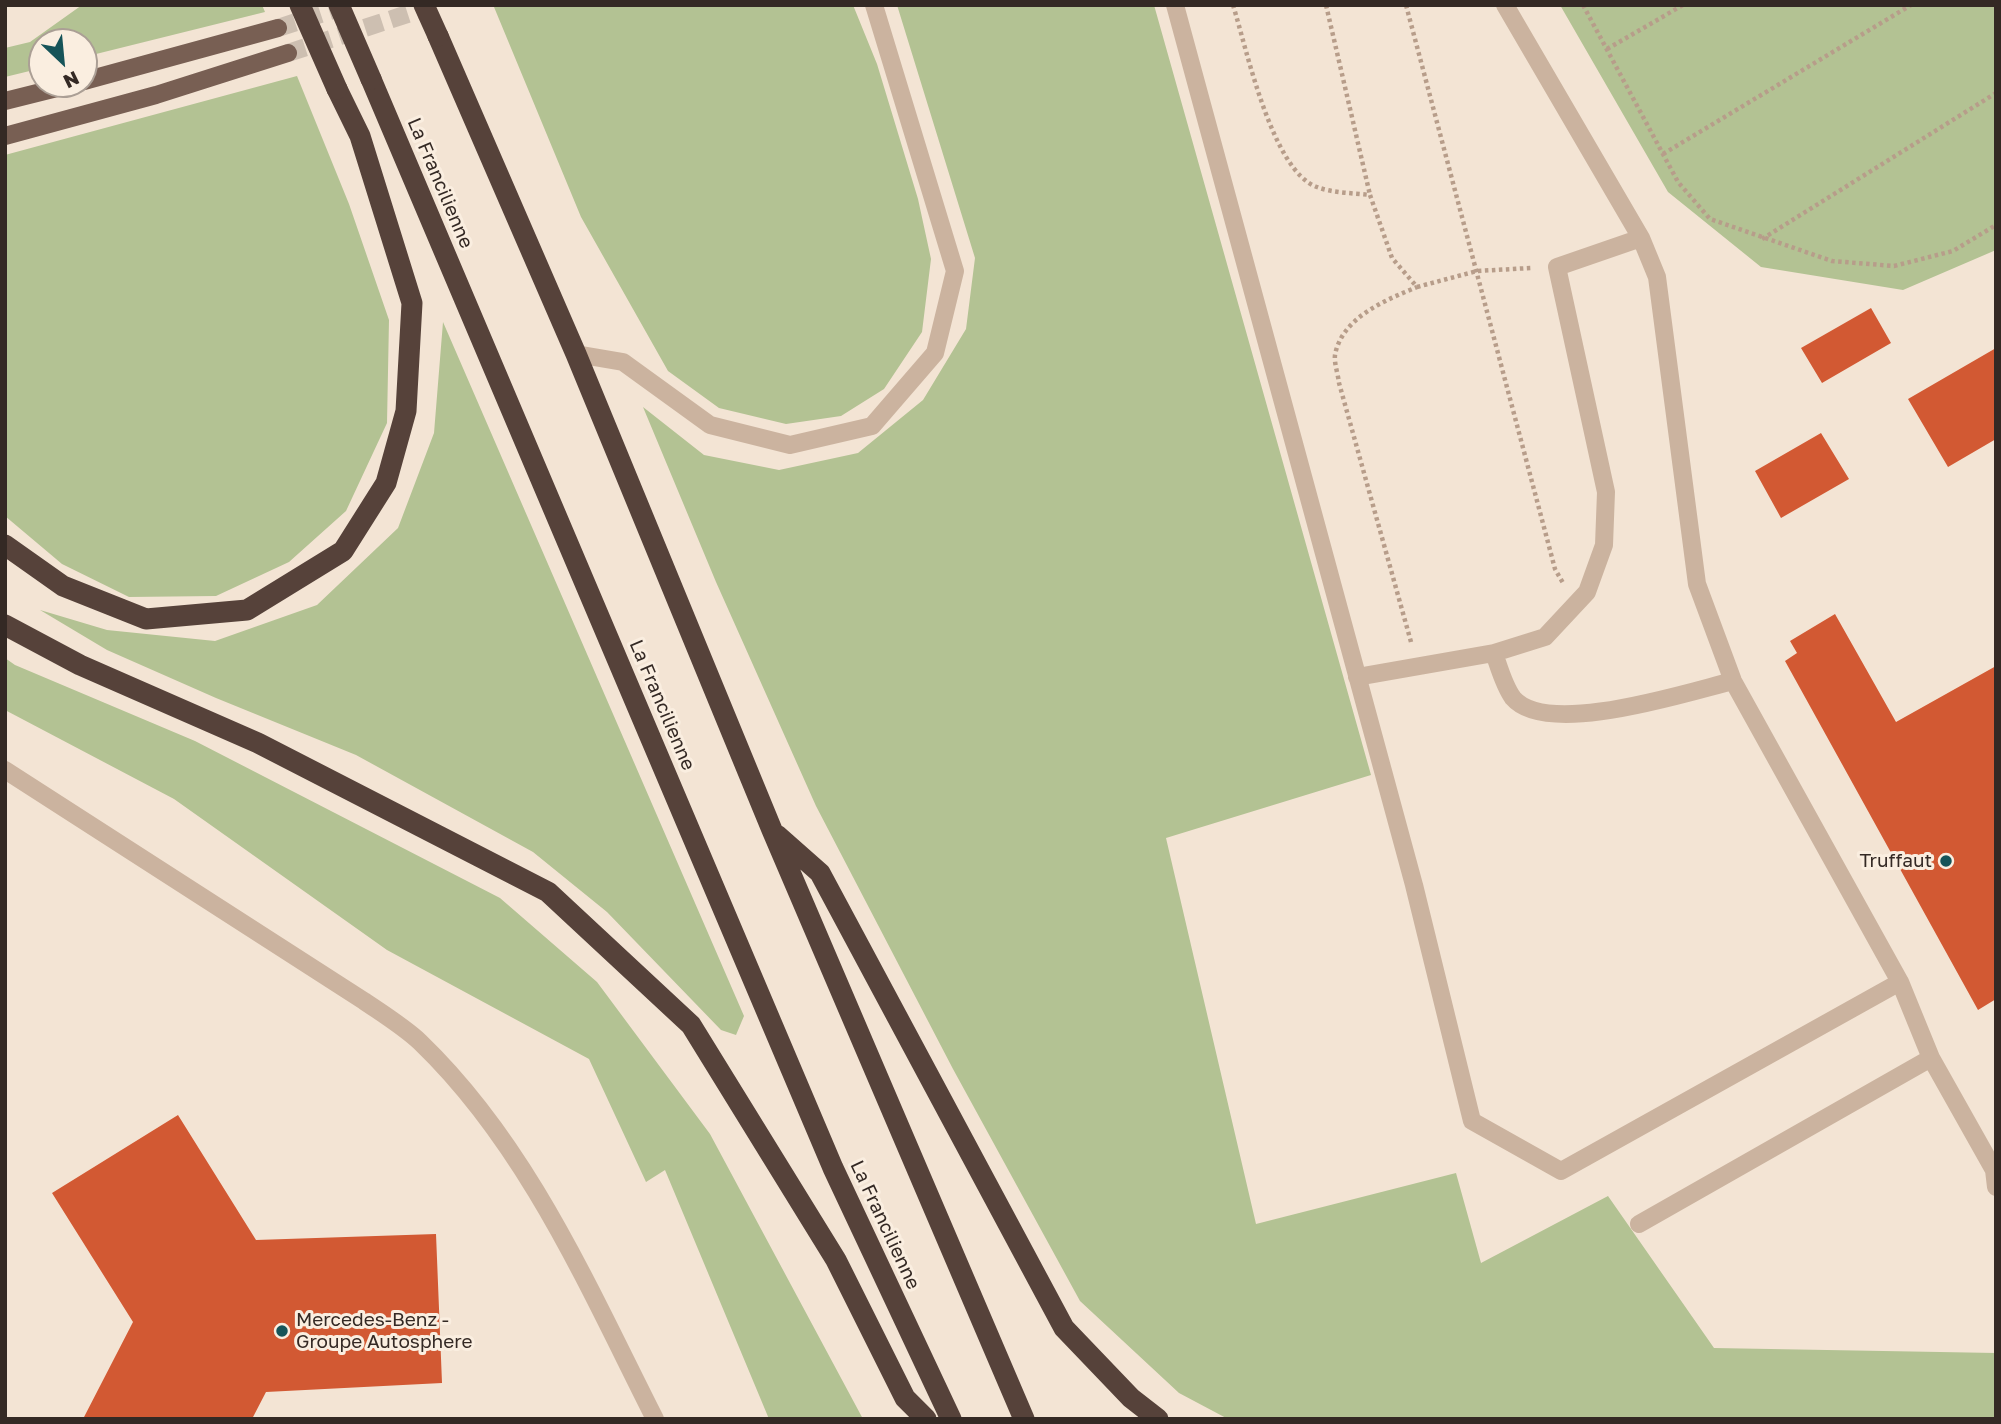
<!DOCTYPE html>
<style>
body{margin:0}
#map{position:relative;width:2001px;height:1424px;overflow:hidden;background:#f3e4d4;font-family:"Golos Text",sans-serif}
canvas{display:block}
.frame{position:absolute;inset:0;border:7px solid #342924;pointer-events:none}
.north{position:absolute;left:28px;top:28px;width:70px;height:70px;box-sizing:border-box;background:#faeee0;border:2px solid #ab9f95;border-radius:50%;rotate:154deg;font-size:19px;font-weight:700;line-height:28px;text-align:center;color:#342924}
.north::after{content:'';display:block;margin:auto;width:24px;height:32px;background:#165459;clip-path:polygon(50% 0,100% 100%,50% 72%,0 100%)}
</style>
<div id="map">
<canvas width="2001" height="1424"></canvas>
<div class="frame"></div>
<div class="north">N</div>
</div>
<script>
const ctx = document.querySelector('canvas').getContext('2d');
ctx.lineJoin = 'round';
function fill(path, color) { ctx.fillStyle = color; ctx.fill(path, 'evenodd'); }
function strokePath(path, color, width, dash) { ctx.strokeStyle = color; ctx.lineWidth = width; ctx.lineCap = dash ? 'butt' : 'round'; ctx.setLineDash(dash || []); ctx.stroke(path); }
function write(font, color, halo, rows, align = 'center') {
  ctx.font = font + ' "Golos Text",sans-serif'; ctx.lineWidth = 6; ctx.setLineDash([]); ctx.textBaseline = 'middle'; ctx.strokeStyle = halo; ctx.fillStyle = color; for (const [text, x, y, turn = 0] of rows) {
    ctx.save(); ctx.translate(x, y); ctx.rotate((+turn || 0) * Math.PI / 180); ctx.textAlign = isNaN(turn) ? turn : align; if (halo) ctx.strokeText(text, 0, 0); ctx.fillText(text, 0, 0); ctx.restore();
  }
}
const green = new Path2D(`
 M 82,5 L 262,5 L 265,12 L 84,57 L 84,42 L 42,42 L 42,68 L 5,77 L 5,48 L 30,42 Z
 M 499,5 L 853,5 L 877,64 L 918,199 L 931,259 L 922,332 L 884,389 L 841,416 L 786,424 L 719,408 L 668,371 L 581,217 L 494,7 Z
 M 897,5 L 1154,5 L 1371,775 L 1166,838 L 1256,1224 L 1456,1173 L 1481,1263 L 1608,1196 L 1714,1348 L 1996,1353 L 1996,1419 L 1228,1419 L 1179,1393 L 1080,1301 L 953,1069 L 816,806 L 716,582 L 643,407 L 704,455 L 779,470 L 858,453 L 923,400 L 966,329 L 975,258 Z
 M 1560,5 L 1996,5 L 1996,250 L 1903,290 L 1761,267 L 1668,192 Z
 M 297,76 L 349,204 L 389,320 L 387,423 L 346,511 L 289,562 L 216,596 L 129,597 L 62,564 L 5,516 L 5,155 Z
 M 443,322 L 744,1016 L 736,1035 L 721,1030 L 607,912 L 533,852 L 356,755 L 216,698 L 107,650 L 40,610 L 107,630 L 215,641 L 317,605 L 398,528 L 434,433 Z
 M 5,658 L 15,665 L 195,741 L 500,898 L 597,982 L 710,1134 L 863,1419 L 769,1419 L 665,1170 L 646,1182 L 589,1059 L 387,950 L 174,799 L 5,710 Z`);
const building = new Path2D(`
 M 1871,308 L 1891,343 L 1822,383 L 1801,348 Z
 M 1996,348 L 1996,439 L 1948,467 L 1908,399 Z
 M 1821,433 L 1849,479 L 1781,518 L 1755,471 Z
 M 1835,614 L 1896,722 L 1996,666 L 1996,999 L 1978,1010 L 1785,661 L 1797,653 L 1790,641 Z
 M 178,1115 L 256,1240 L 436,1234 L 442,1383 L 266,1392 L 252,1419 L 83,1419 L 133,1322 L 52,1193 Z`);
const majorTunnel = new Path2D(`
 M 278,28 L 348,5
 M 288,53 L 435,5`);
const path = new Path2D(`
 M 1233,5 C 1247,50 1272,171 1317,187 C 1332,193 1354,193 1370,195 L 1392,258 L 1417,287 L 1477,271 L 1531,268
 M 1326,5 L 1370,195
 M 1406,5 L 1555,569 L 1563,583
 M 1583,5 L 1678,182 L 1710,219 L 1832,261 L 1894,266 L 1953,251 L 1996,225
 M 1607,49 L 1683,5
 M 1663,154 L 1911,5
 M 1762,239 L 1996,93
 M 1411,642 L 1339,383 C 1338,374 1334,363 1335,355 C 1342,317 1386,300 1417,287`);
const minor = new Path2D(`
 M 1175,5 L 1414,885 L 1472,1121 L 1561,1171 L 1900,982
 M 1505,5 L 1641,238 L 1657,277 L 1697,584 L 1733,681 L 1900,982 L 1931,1058 L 1994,1170 L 1996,1187
 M 1641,238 L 1557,267 L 1606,492 L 1604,545 L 1587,592 L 1545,637 L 1494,653 C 1499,667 1504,686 1513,698 C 1547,738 1688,692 1733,681
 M 576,354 L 623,362 L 710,425 L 790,445 L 872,426 L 935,353 L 955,271 L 874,5
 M 1357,677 L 1494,653
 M 5,770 L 364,1001 C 383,1014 404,1027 420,1042 C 528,1146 588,1287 655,1419
 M 1639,1224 L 1931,1058`);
const major = new Path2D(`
 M 84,81 L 278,28
 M 5,101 L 73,84
 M 5,136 L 156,95 L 288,53`);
const highway = new Path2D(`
 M 438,36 L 576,354 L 772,830 L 1024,1419
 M 371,79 L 833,1168 L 951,1419
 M 5,545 L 63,586 L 146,619 L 247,610 L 343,551 L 386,483 L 406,411 L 412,303 L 360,136 L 337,89
 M 5,625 L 80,665 L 258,743 L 548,892 L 691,1025 L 836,1260 L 905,1398 L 926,1419
 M 777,835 L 820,873 L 1064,1328 L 1131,1398 L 1158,1419`);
const highwayBridge = new Path2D(`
 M 300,5 L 337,89
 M 339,5 L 371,79
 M 424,5 L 438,36`);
const markers = [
 [1946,861,7,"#165459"],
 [282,1331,7,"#165459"]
];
const streetNames = [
 ["La Francilienne",440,183,67],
 ["La Francilienne",662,705,67],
 ["La Francilienne",885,1225,65]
];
const poiNames = [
 ["Truffaut",1932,861],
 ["Mercedes-Benz -",296,1320,"left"],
 ["Groupe Autosphere",296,1342,"left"]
];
fill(green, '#b3c293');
fill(building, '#d25933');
strokePath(majorTunnel, '#cdbfb1', 18, [18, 9]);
strokePath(path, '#b79d8a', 4.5, [3.5, 3.5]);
strokePath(minor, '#cbb39f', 18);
strokePath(major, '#785f53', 18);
strokePath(highway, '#56423a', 21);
strokePath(highwayBridge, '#56423a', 21);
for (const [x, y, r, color] of markers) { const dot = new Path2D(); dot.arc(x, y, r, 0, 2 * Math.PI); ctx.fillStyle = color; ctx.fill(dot); strokePath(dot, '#faeee0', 2.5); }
write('19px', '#342924', '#faeee0', streetNames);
write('19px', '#342924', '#faeee0', poiNames, 'right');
</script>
